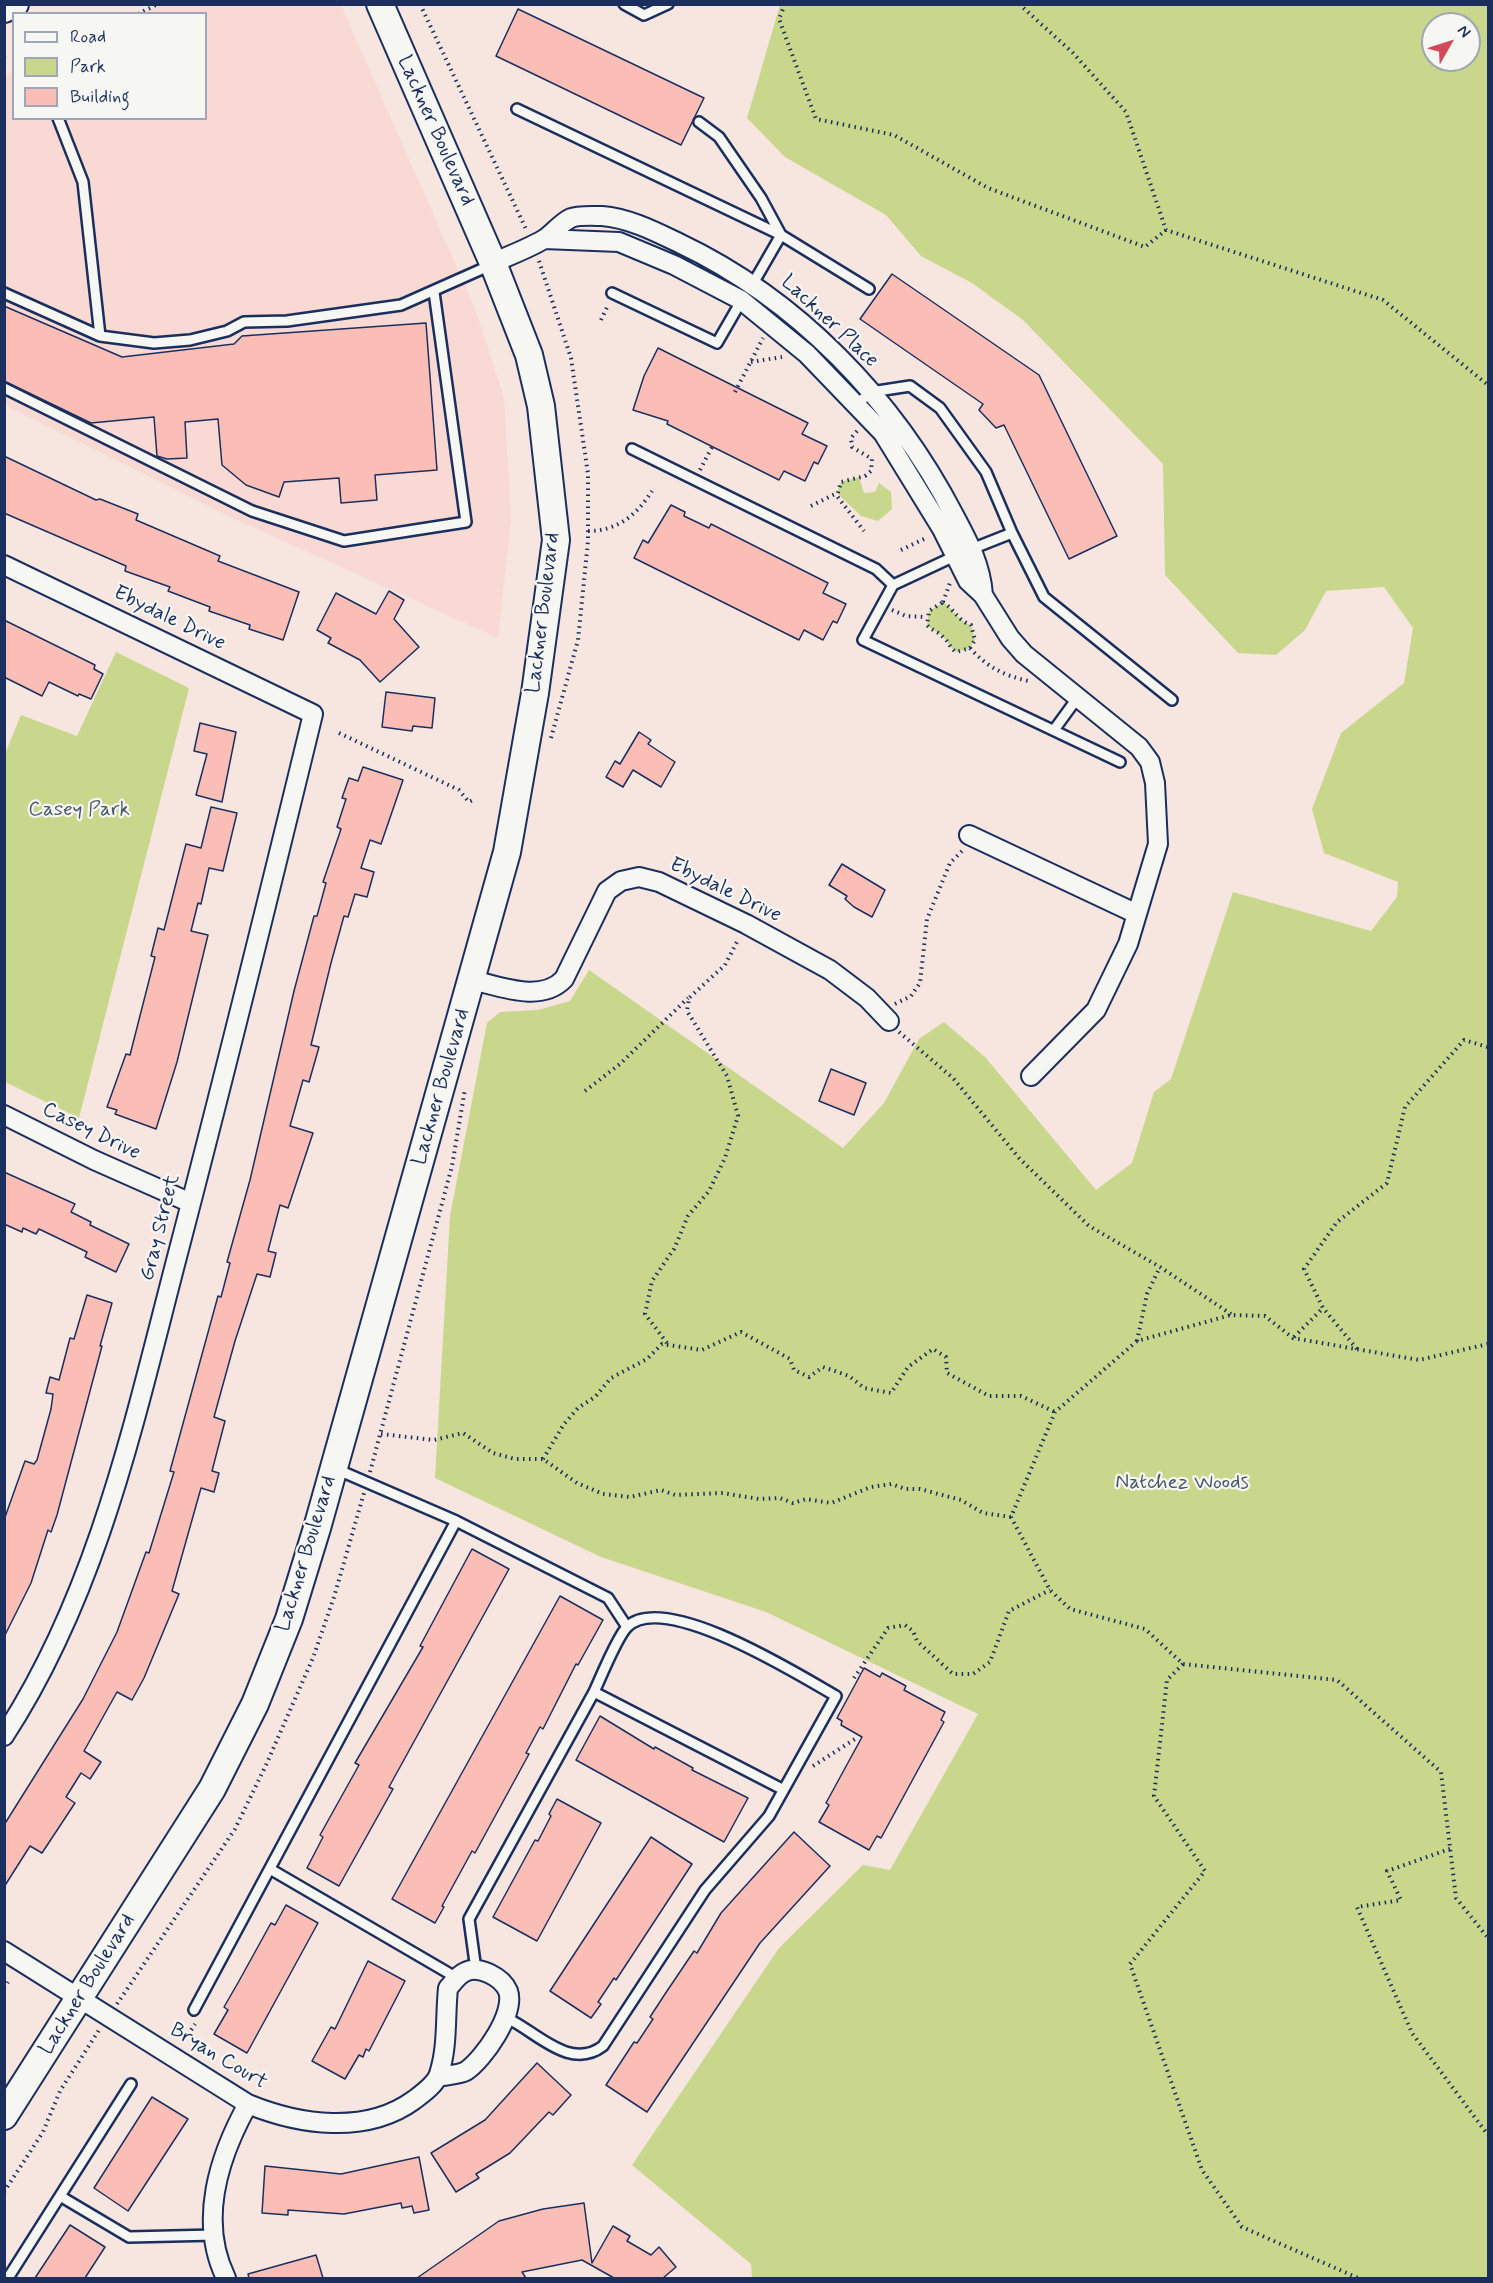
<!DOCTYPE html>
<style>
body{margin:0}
#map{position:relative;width:1493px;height:2283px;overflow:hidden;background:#f7e5e0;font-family:Mynerve,sans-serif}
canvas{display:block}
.frame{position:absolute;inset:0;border:6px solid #1b2f5e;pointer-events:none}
.legend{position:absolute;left:12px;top:12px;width:195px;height:108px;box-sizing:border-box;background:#f6f6f2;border:2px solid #9ea6b7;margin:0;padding:8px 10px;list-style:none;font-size:18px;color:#1b2f5e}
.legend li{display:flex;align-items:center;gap:12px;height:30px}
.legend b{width:30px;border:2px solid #9ea6b7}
.north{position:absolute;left:1421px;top:12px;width:60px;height:60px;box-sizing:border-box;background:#f6f6f2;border:2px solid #9ea6b7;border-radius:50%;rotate:51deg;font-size:16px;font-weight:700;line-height:24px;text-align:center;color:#1b2f5e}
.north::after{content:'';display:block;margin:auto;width:21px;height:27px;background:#d1495b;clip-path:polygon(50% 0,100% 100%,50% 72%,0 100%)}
</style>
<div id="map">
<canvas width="1493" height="2283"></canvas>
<div class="frame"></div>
<ul class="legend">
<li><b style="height:8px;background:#f6f6f2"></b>Road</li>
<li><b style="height:16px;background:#c8d78b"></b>Park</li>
<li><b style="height:16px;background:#fabeb6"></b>Building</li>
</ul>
<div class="north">N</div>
</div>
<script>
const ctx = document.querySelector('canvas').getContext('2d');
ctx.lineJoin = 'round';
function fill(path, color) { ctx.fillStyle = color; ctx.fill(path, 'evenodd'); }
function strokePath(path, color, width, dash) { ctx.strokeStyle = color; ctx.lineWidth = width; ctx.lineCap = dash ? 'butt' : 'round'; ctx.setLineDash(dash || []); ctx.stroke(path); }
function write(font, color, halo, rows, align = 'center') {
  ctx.font = font + ' Mynerve,sans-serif'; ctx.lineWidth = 4.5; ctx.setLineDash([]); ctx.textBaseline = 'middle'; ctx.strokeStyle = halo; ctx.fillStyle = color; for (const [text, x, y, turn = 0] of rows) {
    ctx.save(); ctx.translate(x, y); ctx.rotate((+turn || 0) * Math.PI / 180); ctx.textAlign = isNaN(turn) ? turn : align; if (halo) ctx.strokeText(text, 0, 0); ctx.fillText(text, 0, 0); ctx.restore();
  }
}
const built = new Path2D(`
 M 163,4 L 341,5 L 475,309 L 504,398 L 511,520 L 498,638 L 228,516 L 5,405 L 4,76 L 13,72 L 14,118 L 206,118 L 206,14 L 143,13 Z`);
const green = new Path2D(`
 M 780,5 L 1488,5 L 1488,2278 L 752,2278 L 751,2264 L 632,2165 L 779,1948 L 863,1865 L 890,1870 L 978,1714 L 766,1612 L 601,1557 L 435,1478 L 450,1216 L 487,1023 L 500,1012 L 538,1010 L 570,1001 L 589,970 L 843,1148 L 884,1103 L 919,1039 L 944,1022 L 985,1057 L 1096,1190 L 1132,1163 L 1154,1092 L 1171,1079 L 1233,892 L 1371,931 L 1397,897 L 1398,882 L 1324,853 L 1312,809 L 1341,733 L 1404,683 L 1413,628 L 1384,587 L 1326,591 L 1305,630 L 1276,655 L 1238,653 L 1165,575 L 1163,464 L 1023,320 L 972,283 L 921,256 L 886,215 L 785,157 L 747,118 ZM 1433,24 L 1469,24 L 1469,60 L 1433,60 Z
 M 859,477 L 864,493 L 875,492 L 879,483 L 891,492 L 892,509 L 878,521 L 861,516 L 837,493 L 841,482 Z
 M 943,602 C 955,610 957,620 971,625 L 975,640 L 970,648 L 956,652 C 949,647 949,642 943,637 C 938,631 932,631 927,625 L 929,611 Z
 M 116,652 L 189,688 L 79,1118 L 5,1082 L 5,754 L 21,715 L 77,736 Z`);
const building = new Path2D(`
 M 518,9 L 704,98 L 681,145 L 496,56 Z
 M 892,274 L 1039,375 L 1117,536 L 1069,559 L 1004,425 L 996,428 L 979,410 L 983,404 L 860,319 Z
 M 4,306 L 122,357 L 234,344 L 242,336 L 426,323 L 437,470 L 375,475 L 377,500 L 341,503 L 339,478 L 284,482 L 279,497 L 246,485 L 222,465 L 218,419 L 185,422 L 187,458 L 167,459 L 157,456 L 154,417 L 91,423 L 4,381 Z
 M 658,348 L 808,423 L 802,434 L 827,446 L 818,464 L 814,462 L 805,481 L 784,471 L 779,480 L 667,424 L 668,421 L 633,410 L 644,376 Z
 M 4,456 L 96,500 L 100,499 L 138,514 L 136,520 L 220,556 L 218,561 L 299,592 L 283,640 L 249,629 L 250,625 L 209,611 L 210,607 L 168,591 L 170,587 L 125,571 L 126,566 L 4,513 Z
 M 671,505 L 685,512 L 684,516 L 709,528 L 711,524 L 828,583 L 823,593 L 846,604 L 837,623 L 833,621 L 823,640 L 804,630 L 799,640 L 634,558 L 643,540 L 648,543 Z
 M 389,591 L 404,600 L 394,619 L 419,647 L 380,682 L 360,660 L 328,643 L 331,638 L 317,630 L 336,593 L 376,614 Z
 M 4,620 L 95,665 L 94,669 L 103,674 L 91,699 L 79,694 L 78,696 L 49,682 L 42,696 L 4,677 Z
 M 386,692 L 435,698 L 432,728 L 413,726 L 412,731 L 382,727 Z
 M 200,723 L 236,732 L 222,802 L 196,795 L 207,754 L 194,751 Z
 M 639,732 L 651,740 L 648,744 L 675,762 L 661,787 L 633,770 L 623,787 L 606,777 L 615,761 L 620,764 Z
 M 363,767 L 403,780 L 381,844 L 370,840 L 361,868 L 374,872 L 367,897 L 355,894 L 348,917 L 344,916 L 331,963 L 311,1045 L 319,1047 L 309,1082 L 303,1080 L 290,1126 L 313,1133 L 288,1208 L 280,1205 L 268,1251 L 276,1253 L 270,1277 L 257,1274 L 235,1341 L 214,1417 L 225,1421 L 212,1471 L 219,1473 L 214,1492 L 201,1488 L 172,1591 L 179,1594 L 144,1678 L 132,1700 L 117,1692 L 84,1751 L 101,1762 L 90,1779 L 81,1773 L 66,1797 L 75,1803 L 42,1853 L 30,1846 L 4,1887 L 4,1825 L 83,1699 L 117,1632 L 146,1552 L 149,1553 L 174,1472 L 170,1471 L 218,1296 L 221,1297 L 230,1263 L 227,1262 L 250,1180 L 294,991 L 314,916 L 317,916 L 326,883 L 323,882 L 341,829 L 337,827 L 346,799 L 342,798 L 349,778 L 358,781 Z
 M 211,807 L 237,813 L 223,871 L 209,868 L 201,904 L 198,903 L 191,931 L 208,935 L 177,1062 L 156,1129 L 115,1114 L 117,1110 L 107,1107 L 126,1054 L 130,1055 L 155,957 L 151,956 L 158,928 L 164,930 L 186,844 L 201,848 Z
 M 842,864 L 885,890 L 872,917 L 854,907 L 845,899 L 847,896 L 829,885 Z
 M 831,1069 L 866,1083 L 854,1115 L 819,1101 Z
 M 4,1172 L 75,1204 L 71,1212 L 91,1222 L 90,1225 L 129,1244 L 116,1272 L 85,1257 L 87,1252 L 39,1229 L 36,1234 L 23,1228 L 22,1232 L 4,1224 Z
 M 87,1295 L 112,1303 L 100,1346 L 102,1346 L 57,1515 L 51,1532 L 48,1530 L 31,1583 L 4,1637 L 4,1520 L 25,1461 L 34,1464 L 37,1460 L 51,1409 L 53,1394 L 46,1393 L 50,1377 L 59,1380 L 70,1338 L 74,1339 Z
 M 472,1549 L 509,1569 L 389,1787 L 393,1789 L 339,1886 L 307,1868 L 323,1837 L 320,1835 L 359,1765 L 355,1763 L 423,1647 L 420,1646 Z
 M 560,1596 L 603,1620 L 578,1665 L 576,1664 L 543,1729 L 540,1727 L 526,1753 L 529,1754 L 475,1853 L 472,1851 L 442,1906 L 444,1907 L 435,1923 L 392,1899 Z
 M 864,1668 L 880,1677 L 882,1673 L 906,1686 L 904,1690 L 945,1712 L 941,1720 L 944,1722 L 919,1768 L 881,1838 L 877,1836 L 869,1850 L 819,1822 L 829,1805 L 826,1803 L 862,1737 L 841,1725 L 842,1721 L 837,1718 Z
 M 600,1716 L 654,1749 L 655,1747 L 693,1768 L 692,1770 L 748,1798 L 724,1842 L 576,1760 Z
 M 557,1799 L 601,1823 L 537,1941 L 493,1917 L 535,1840 L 538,1841 L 551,1816 L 549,1814 Z
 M 794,1832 L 830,1866 L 760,1943 L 647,2112 L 606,2085 L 634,2042 L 637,2043 L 653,2019 L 650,2017 L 665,1994 L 694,1951 L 697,1953 L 721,1913 Z
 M 651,1837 L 692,1864 L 616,1980 L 614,1978 L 598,2002 L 601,2004 L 591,2018 L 550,1991 Z
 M 286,1905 L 318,1923 L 247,2053 L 214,2034 L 228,2010 L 224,2007 L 239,1981 L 271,1923 L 275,1925 Z
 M 368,1961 L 405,1981 L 369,2051 L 366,2049 L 363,2057 L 359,2055 L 345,2079 L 312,2061 L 331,2027 L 335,2029 Z
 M 537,2063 L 571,2095 L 553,2115 L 549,2112 L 510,2153 L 476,2174 L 479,2178 L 456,2192 L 431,2153 L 485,2120 Z
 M 152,2097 L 188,2119 L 128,2211 L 94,2188 Z
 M 419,2157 L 429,2210 L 414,2213 L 412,2206 L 402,2208 L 401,2203 L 344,2214 L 288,2210 L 288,2215 L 262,2213 L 265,2166 L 341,2174 Z
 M 584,2203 L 592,2263 L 613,2226 L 630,2236 L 627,2241 L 651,2255 L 659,2247 L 676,2267 L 663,2278 L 614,2278 L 582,2260 L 522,2272 L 526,2278 L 417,2278 L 499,2221 L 543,2209 Z
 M 70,2225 L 105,2247 L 85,2278 L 35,2278 Z
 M 316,2255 L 323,2278 L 249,2278 L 248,2274 Z`);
const path = new Path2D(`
 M 420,4 L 526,229
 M 785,4 L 779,19 L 816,119 L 894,135 L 988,188 L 1145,247 L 1166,230
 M 1019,4 L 1073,53 L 1126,112 L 1166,230 L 1383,300 L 1488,385
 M 138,14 L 158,4
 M 4,57 L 5,56
 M 539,261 L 571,358 L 588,474 L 588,541 L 578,640 L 551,738
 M 601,320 L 608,305
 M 751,362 L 782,357
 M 735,392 L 763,338
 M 857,431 L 851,438 L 852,447 L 872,459 L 871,471 L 865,476 L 841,482 L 837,496 L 864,531
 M 700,470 L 712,447
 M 811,506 L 837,493
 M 588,531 C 617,531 637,515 652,491
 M 901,550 L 926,538
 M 943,602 C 955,610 957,620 971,625 L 975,640 L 970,648 L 956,652 C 949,647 949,642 943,637 C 938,631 932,631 927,625 L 929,611 Z
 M 943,602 L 950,583
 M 892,610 L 906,616 L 926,617
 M 970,648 C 987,667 1003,675 1028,681
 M 339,733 L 459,790 L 469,802 L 473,800
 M 895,1004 L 911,996 L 920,983 L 927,919 L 950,863 L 963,850
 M 899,1032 L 953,1078 L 1019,1158 L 1089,1226 L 1160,1267 L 1231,1314
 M 585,1091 L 620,1064 L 688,998
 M 1294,1337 L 1323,1308
 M 1137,1341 L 1147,1294 L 1160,1267
 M 667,1343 L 645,1314 L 652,1281 L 674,1249 L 688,1216 L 709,1191 L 725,1158 L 738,1116 L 727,1076 L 687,1011 L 689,998 L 725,965 L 738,940
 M 1488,1344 L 1419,1360 L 1293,1338 L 1265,1316 L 1231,1315 L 1137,1341 L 1055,1412 L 1011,1517 L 1050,1590 L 1070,1609 L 1145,1629 L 1183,1664 L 1337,1680 L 1441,1772 L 1456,1898 L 1488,1938
 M 1357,1349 L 1323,1308 L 1304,1269 L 1337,1222 L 1387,1183 L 1405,1107 L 1464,1040 L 1488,1047
 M 381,1434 L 434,1440 L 463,1433 L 493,1453 L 515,1459 L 543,1459 L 577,1483 L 603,1494 L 630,1497 L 661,1490 L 675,1495 L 723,1493 L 759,1499 L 780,1498 L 793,1503 L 806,1499 L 831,1503 L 871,1487 L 892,1484 L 905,1489 L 920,1489 L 961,1500 L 983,1513 L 1011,1517
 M 543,1459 L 564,1424 L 578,1408 L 595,1397 L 611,1378 L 647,1359 L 662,1344 L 702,1350 L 741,1332 L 790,1359 L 794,1370 L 809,1377 L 823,1367 L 849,1376 L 864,1388 L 891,1393 L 908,1367 L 933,1349 L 946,1357 L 947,1373 L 989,1396 L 1021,1396 L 1055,1412
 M 370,1472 L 452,1166 L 465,1089
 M 1183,1664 L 1167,1680 L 1154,1796 L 1205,1871 L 1130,1964 L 1202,2170 L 1242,2227 L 1358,2278
 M 854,1678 L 888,1628 L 905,1625 L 913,1631 L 917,1641 L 953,1674 L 973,1674 L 990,1662 L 1009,1611 L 1050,1590
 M 813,1766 L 855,1739
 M 1450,1849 L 1387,1871 L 1401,1900 L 1357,1907 L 1412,2033 L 1488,2135
 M 4,1988 L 8,1982
 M 117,2004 L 235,1829 L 266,1765 L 313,1658 L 334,1597 L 364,1493
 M 188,2035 L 195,2024
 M 4,2192 L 43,2132 L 60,2091 L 99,2030`);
const lane = new Path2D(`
 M 624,4 L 644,15 L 668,4
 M 517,109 L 781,235 L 751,287
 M 58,118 L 83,182 L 100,336
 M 699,122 L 719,137 L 761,198 L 781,235 L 869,289
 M 4,293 L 100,336 L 154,343 L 190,340 L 227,331 L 244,322 L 287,321 L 401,305 L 491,265
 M 612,293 L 717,343 L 743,298
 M 4,388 L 252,511 L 344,541 L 466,522 L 434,292
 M 856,405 L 871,392 L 910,386 L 940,408 L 986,472 L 1012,533 L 969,550
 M 632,449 L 876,569 L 893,585
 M 1012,533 L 1044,597 L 1172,700
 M 957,555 L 893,585 L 863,640 L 1120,762
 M 1054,730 L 1078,697
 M 336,1469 L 456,1521 L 608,1598 L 627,1627
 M 270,1869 L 457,1978
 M 476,1970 L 469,1919 L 594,1692 L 782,1789
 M 194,2010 L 456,1521
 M 507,2018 C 538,2033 570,2071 603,2046 L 705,1890 L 769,1816 L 836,1696 C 799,1675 664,1590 627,1627 C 617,1637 601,1677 594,1692
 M 60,2196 L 129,2237 L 215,2235
 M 8,2278 L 131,2084`);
const street = new Path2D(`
 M 544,239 L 619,242 L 674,265 L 741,300 L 807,354 L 883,433 L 942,529 L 968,581 L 983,595 L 1010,638 L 1024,654 L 1139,747 L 1150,762 L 1155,783 L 1158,844 L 1128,944 L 1096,1010 L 1031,1076
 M 493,263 C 510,255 530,248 546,238 C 554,232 562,222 571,218 C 578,215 594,216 602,216 C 629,218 656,232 679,243 C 797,299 894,399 954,515 C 968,541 981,565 983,595
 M 4,565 L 313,714 C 269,895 224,1077 177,1257 C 134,1422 98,1592 4,1736
 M 969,835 L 1137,914
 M 472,980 C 502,987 541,1003 564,979 L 607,891 L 621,881 L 639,877 L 659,882 L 746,924 L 830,970 L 867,998 L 889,1021
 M 4,1115 L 94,1160 L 191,1203
 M 4,1951 L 248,2104 C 299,2125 366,2135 414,2100 C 422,2094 436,2084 439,2074 C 448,2046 445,2017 448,1988 C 453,1983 458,1975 465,1972 C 479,1965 502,1977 508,1991 C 516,2013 483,2060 466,2071 C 459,2075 446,2075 438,2077
 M 226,2278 C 198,2221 219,2156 248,2104`);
const secondary = new Path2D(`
 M 4,9 L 15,4
 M 4,2116 L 212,1789 L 255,1704 L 289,1619 L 317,1528 L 507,852 L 535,693 L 556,540 L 541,406 L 529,355 L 493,263 L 380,4`);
const streetNames = [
 ["Lackner Boulevard",435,131,66],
 ["Lackner Place",829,322,43],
 ["Lackner Boulevard",544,613,-83],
 ["Ebydale Drive",169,619,26],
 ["Ebydale Drive",725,891,26],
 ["Lackner Boulevard",442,1087,-74],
 ["Casey Drive",91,1132,26],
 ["Gray Street",161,1228,-76],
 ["Lackner Boulevard",307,1554,-73],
 ["Lackner Boulevard",88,1985,-58],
 ["Bryan Court",218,2057,31]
];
const parkNames = [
 ["Casey Park",79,811],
 ["Natchez Woods",1182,1484]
];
fill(built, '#f8d9d3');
fill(green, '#c8d78b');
fill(building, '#fabeb6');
strokePath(building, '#1b2f5e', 1.5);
strokePath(lane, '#1b2f5e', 14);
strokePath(street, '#1b2f5e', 22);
strokePath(secondary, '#1b2f5e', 30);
strokePath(path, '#1b2f5e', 4, [1.5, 4.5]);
strokePath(lane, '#f6f6f2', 9);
strokePath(street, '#f6f6f2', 18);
strokePath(secondary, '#f6f6f2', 26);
write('21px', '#1b2f5e', '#f6f6f2', streetNames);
write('21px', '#465969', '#f6f6f2', parkNames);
</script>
